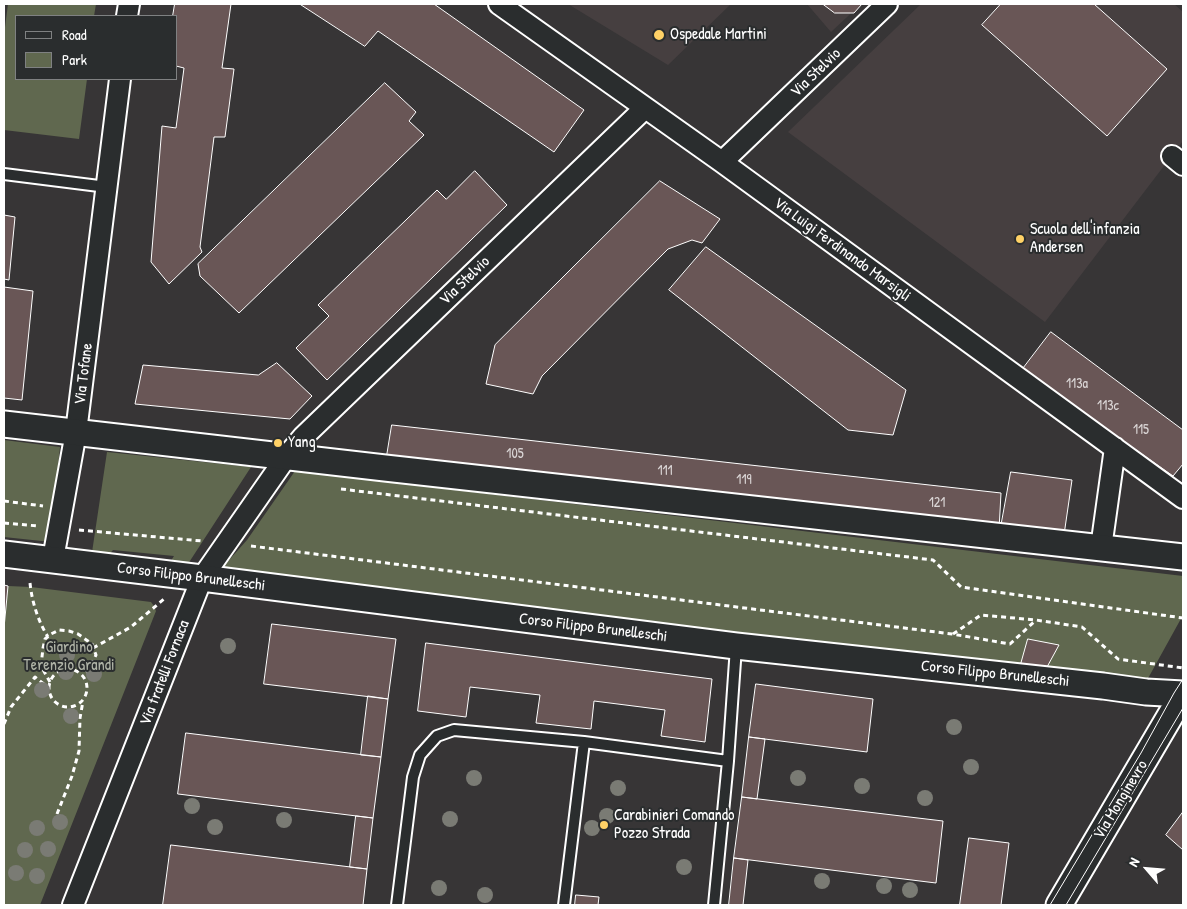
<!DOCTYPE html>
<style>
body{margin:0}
#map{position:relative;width:1187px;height:909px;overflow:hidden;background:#373536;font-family:"Patrick Hand",sans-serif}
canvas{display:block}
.frame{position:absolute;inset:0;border:5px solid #fff;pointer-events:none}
.legend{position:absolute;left:15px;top:15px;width:162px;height:65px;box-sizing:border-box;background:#2a2d2e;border:1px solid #7f8182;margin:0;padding:6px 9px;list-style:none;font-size:15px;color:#fff}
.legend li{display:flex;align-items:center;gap:10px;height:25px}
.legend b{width:25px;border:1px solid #7f8182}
.north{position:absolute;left:1122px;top:844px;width:50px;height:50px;-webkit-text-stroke:4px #2a2d2e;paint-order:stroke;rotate:297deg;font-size:14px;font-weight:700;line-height:20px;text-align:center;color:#fff}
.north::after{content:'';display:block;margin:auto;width:18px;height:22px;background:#fff;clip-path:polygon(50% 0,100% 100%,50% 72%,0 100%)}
</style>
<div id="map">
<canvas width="1187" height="909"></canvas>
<div class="frame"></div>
<ul class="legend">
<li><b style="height:6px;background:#2a2d2e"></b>Road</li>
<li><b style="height:14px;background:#60684f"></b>Park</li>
</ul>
<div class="north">N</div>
</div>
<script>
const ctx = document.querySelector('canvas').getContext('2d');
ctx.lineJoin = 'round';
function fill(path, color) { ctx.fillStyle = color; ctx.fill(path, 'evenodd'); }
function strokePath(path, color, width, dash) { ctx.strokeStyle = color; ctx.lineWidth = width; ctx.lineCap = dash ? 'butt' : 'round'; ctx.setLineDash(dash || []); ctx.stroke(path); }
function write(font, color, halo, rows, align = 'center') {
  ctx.font = font + ' "Patrick Hand",sans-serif'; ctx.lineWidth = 4; ctx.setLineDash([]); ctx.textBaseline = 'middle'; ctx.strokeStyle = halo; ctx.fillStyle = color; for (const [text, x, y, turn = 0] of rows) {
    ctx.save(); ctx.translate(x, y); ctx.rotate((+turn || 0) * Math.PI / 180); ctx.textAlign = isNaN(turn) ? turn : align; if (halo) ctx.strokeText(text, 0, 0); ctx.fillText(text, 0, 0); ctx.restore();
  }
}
const built = new Path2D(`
 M 568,4 L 731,4 L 668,65 Z
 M 807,4 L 861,4 L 831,32 Z
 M 921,4 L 1174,4 L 1183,12 L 1183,141 L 1045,322 L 788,132 Z`);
const green = new Path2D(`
 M 8,4 L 96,4 L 94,16 L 16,16 L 16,79 L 87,79 L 79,139 L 4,130 L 4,35 Z
 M 4,440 L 60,447 L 51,542 L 4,537 Z
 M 107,452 L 251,467 L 186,567 L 167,567 L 174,556 L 113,550 L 104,560 L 91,559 Z
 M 295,471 L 1183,576 L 1183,615 L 1146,682 L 221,569 L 247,540 Z
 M 8,586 L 31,587 L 151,602 L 154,606 L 156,611 L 40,905 L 4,905 L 4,630 Z`);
const building = new Path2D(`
 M 175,4 L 231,4 L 222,68 L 234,69 L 225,137 L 214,137 L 200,247 L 202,252 L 169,284 L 151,262 L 162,126 L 176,128 L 184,68 L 176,66 L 176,16 L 173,16 Z
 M 300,4 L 434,4 L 584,110 L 554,152 L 378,31 L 365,46 Z
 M 823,4 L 862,4 L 854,13 L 835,13 Z
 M 1001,4 L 1094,4 L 1167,69 L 1107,136 L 982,25 Z
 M 385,83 L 416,112 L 409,121 L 424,135 L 239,313 L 200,276 L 198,264 Z
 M 475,171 L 507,205 L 327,380 L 296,348 L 329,316 L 318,305 L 437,190 L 446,199 Z
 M 660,181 L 720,219 L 702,243 L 692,240 L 668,249 L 542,376 L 533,394 L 486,384 L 495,345 Z
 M 4,215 L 15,217 L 9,280 L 4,279 Z
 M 706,247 L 906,390 L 893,435 L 848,430 L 669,290 Z
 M 4,287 L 33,291 L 22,400 L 4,398 Z
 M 1051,332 L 1183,430 L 1183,464 L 1173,476 L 1022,370 Z
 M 277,363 L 312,396 L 290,419 L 135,404 L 143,365 L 258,375 Z
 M 392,425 L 1001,493 L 999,530 L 385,468 Z
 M 1011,472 L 1072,480 L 1064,535 L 1001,527 Z
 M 4,585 L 8,586 L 4,628 Z
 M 272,624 L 396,639 L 388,699 L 264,684 Z
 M 1028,639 L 1059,645 L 1047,667 L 1021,664 Z
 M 426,643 L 712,679 L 705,742 L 661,736 L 665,710 L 594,701 L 591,729 L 536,723 L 540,695 L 470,687 L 466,717 L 418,711 Z
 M 756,684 L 873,699 L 867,752 L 749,737 Z
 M 368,696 L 388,699 L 381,757 L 361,755 Z
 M 186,733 L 381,757 L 373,818 L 178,794 Z
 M 749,737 L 765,739 L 757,799 L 742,797 Z
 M 742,797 L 943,821 L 936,883 L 734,858 Z
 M 1183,812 L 1183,850 L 1166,835 Z
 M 356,816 L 373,818 L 367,869 L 350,867 Z
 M 969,838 L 1009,843 L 1001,905 L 960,905 Z
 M 171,845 L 367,869 L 363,905 L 163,905 Z
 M 734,858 L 748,860 L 743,905 L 729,905 Z
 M 576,895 L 599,897 L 598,905 L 575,905 Z`);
const path = new Path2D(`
 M 341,489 L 933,560 L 961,587 L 1183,618
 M 4,501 L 43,506
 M 4,523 L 38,526
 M 79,530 L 202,541
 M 251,546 L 952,634 L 1010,644 L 1036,620
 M 30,583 C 32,602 38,621 48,637
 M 953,634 L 981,615 L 1036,620 L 1082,627 L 1118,659 L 1183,668
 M 93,648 L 131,627 L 164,599
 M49 688a19 19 0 1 1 38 0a19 19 0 1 1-38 0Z
 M 50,682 L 41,666 L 43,648 L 45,639 L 51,634 L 59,630 L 69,631 L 78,634 L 92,644 L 96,655 L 89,669 L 83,676
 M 4,724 L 11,707 L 35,677 L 49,688
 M 57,814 L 72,776 L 79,751 L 80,718 L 83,701`);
const service = new Path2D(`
 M 4,174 L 107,187
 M 397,905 L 413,777 L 420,755 L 437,736 L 454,730 L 584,742 L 728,761
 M 564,905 L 584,742
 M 714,905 L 728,761 L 736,647`);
const minor = new Path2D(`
 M 499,4 L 722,162 L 1183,498
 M 127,16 L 129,4
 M 1172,156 L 1183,165
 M 722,162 L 887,4
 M 1101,548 L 1115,448
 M 53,559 L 76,432 L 120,79
 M 73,905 L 202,578 L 287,456 L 303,437 L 645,108`);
const tertiary = new Path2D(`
 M 4,424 L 385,468 L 1183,557
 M 4,554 L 202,578 L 736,646 L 1103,686 L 1146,692 L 1183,694
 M 1059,905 L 1183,694`);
const tram = new Path2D(`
 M 1050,905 L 1141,753 L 1174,693 L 1183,679
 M 1066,905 L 1183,708`);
const trees = [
 [228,646],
 [67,655],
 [66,672],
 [94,674],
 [42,690],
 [71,716],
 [954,727],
 [971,767],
 [474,778],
 [798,778],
 [862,786],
 [618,788],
 [925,798],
 [192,806],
 [607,816],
 [450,819],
 [284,820],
 [60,822],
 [215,827],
 [37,828],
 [592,828],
 [48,849],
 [25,850],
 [684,867],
 [16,873],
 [37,876],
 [822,881],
 [884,886],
 [439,888],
 [910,890],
 [485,895]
];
const markers = [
 [659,35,6,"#ffd166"],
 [1020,239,5,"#ffd166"],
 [278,443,5,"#ffd166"],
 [604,825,5,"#ffd166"]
];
const numberNames = [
 ["113a",1077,384],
 ["113c",1108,406],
 ["115",1141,430],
 ["105",515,454],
 ["111",665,471],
 ["119",744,480],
 ["121",937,503]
];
const poiNames = [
 ["Ospedale Martini",670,35],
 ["Scuola dell'infanzia",1030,230],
 ["Andersen",1030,248],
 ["Yang",288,443],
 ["Carabinieri Comando",614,816],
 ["Pozzo Strada",614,834]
];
const streetNames = [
 ["Via Stelvio",816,73,-44],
 ["Via Luigi Ferdinando Marsigli",842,250,36],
 ["Via Stelvio",465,281,-44],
 ["Via Tofane",84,374,-83],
 ["Corso Filippo Brunelleschi",191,577,7],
 ["Corso Filippo Brunelleschi",593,628,7],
 ["Via fratelli Fornaca",165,673,-69],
 ["Corso Filippo Brunelleschi",995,674,6],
 ["Via Monginevro",1121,800,-59]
];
const parkNames = [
 ["Giardino",69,648],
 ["Terenzio Grandi",69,666]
];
fill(built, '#463f40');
fill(green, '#60684f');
fill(building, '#695656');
strokePath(building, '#fff', 1);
strokePath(service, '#fff', 14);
strokePath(minor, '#fff', 24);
strokePath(tertiary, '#fff', 29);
strokePath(path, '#fff', 3, [5, 4]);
strokePath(service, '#2a2d2e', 10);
strokePath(minor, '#2a2d2e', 20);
strokePath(tertiary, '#2a2d2e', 25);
strokePath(tram, '#fff', 1);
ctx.fillStyle = '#7a7b74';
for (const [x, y] of trees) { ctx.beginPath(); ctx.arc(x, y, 8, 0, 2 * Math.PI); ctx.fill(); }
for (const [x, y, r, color] of markers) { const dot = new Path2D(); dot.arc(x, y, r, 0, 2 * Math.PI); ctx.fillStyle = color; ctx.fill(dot); strokePath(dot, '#2a2d2e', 2); }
write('14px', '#dad5d5', null, numberNames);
write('16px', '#fff', '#2a2d2e', poiNames, 'left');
write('16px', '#fff', '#2a2d2e', streetNames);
write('16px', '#b0b4a7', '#2a2d2e', parkNames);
</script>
